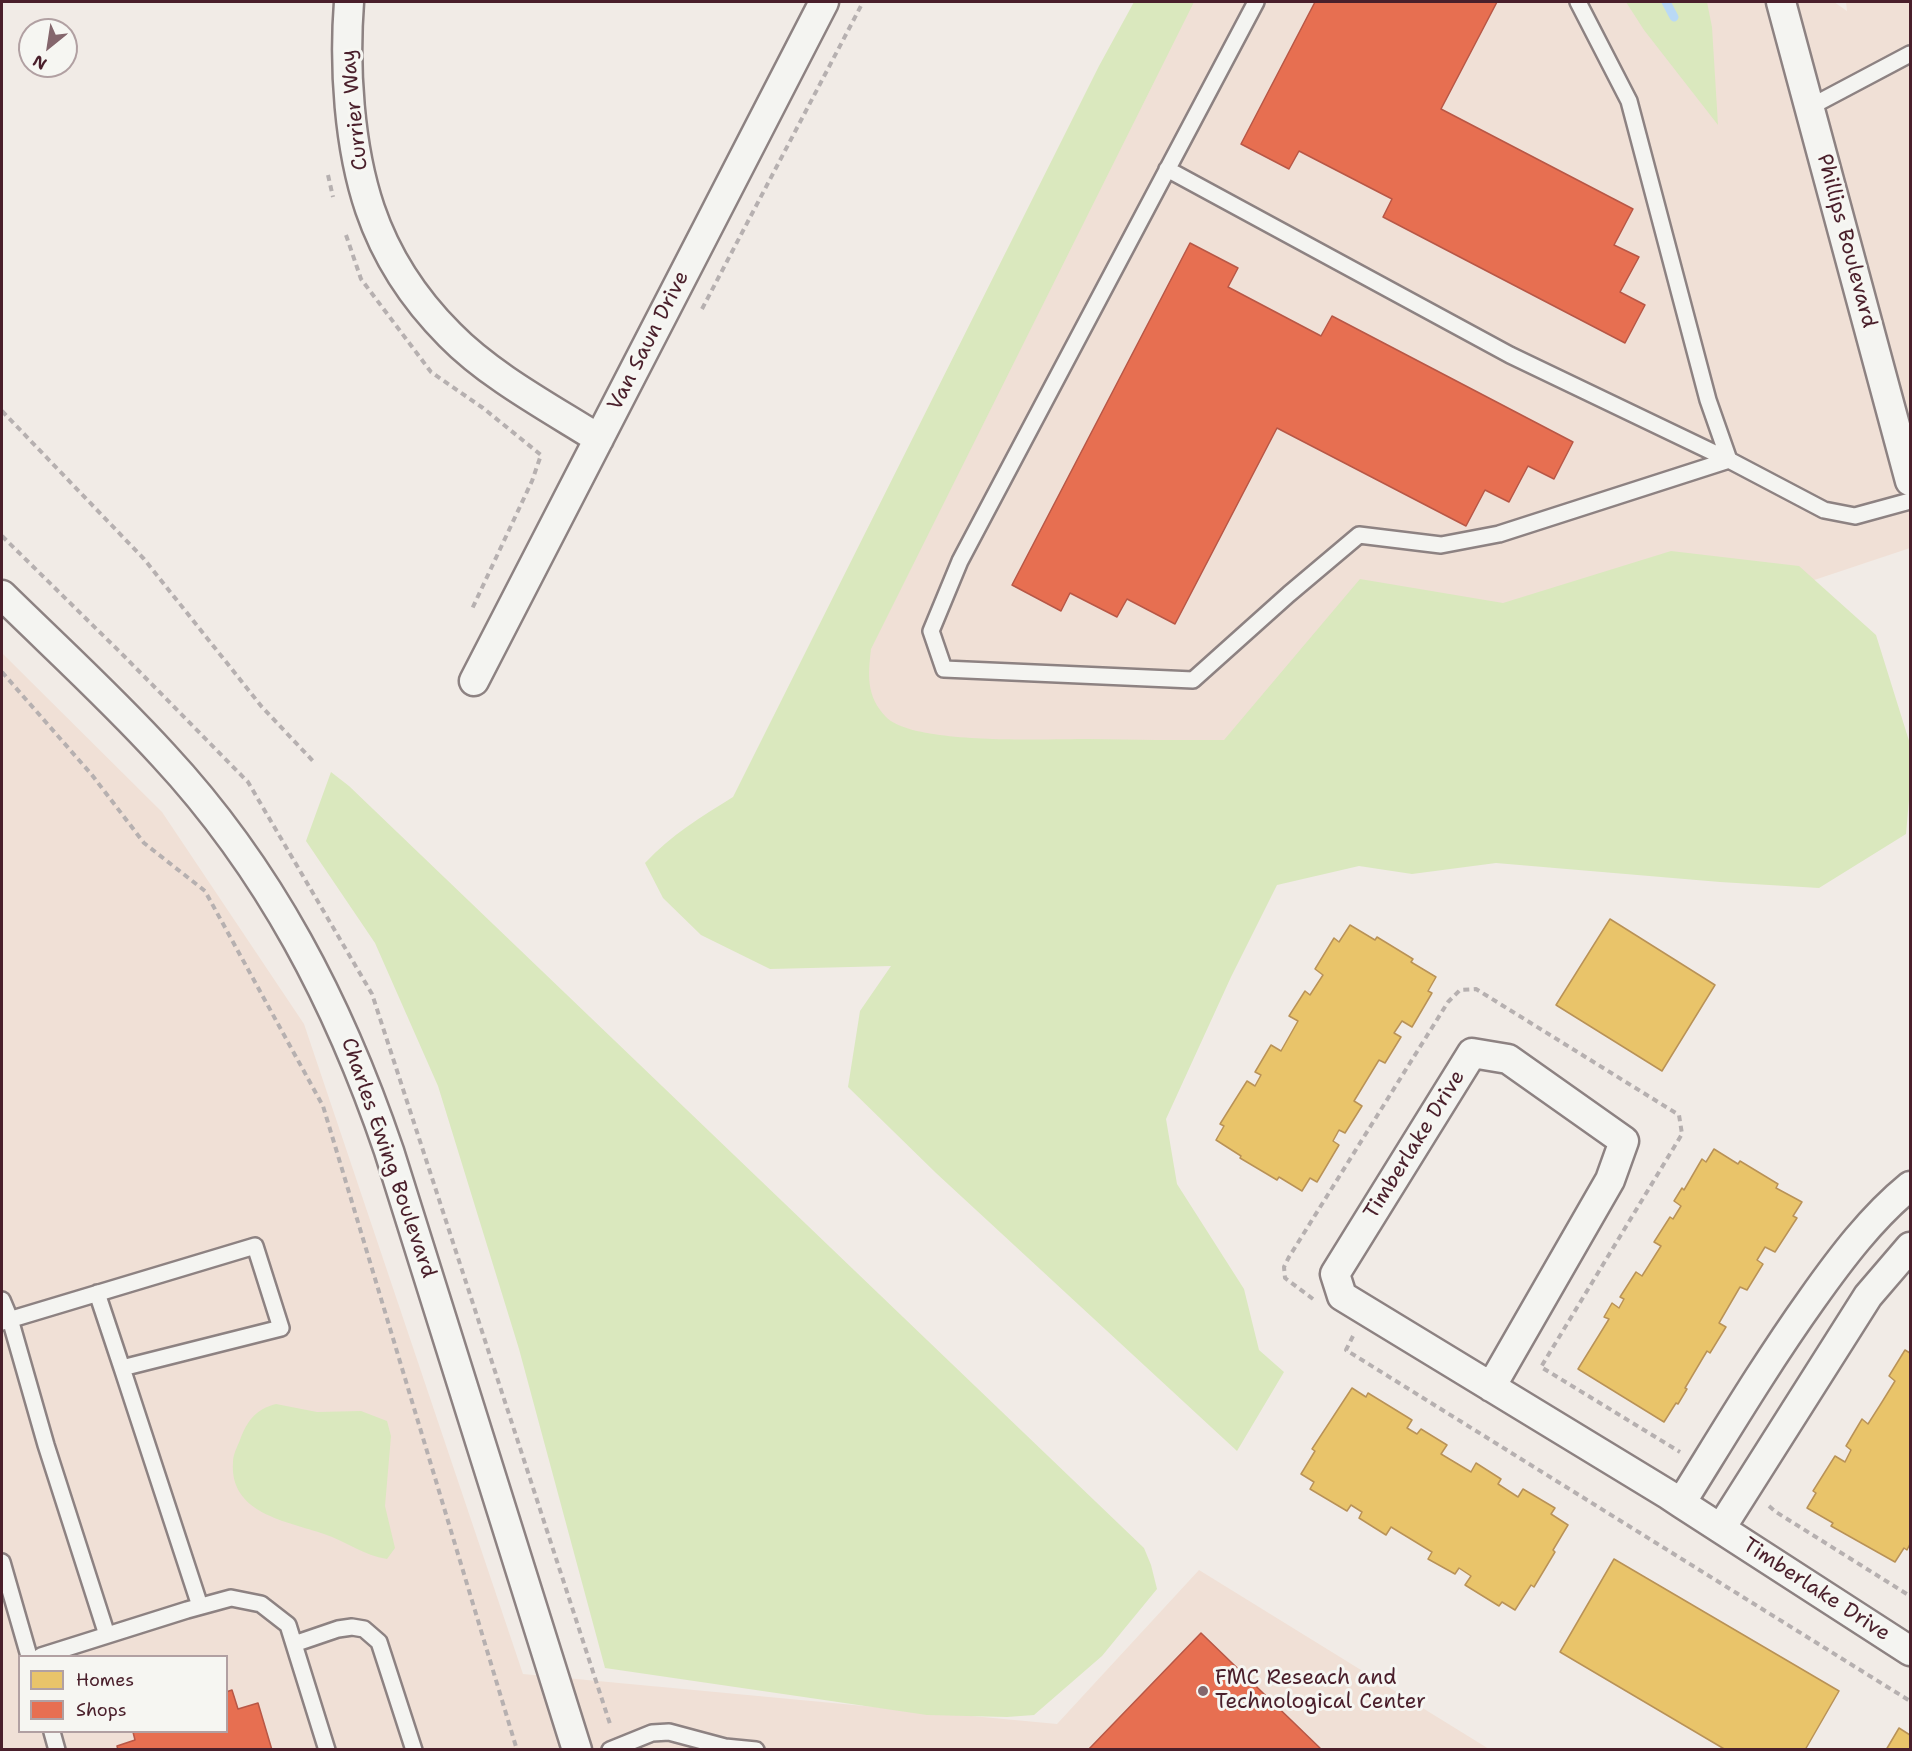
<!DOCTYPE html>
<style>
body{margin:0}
#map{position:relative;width:1912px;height:1751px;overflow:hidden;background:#f1ebe6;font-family:"Shantell Sans",sans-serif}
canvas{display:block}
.frame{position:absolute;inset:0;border:3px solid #4a1f2b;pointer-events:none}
.legend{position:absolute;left:18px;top:1655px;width:210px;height:78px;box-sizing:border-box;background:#f6f6f2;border:2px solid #b1a0a2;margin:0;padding:8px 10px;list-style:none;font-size:18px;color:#4a1f2b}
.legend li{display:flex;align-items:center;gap:12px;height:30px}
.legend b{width:30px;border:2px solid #b1a0a2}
.north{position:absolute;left:18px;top:18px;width:60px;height:60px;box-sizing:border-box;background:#f6f6f2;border:2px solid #b1a0a2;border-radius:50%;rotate:210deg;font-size:16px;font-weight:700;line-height:24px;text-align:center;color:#4a1f2b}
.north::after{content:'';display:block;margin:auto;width:21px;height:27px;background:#84666c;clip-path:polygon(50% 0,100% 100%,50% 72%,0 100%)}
</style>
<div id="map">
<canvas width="1912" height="1751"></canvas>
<div class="frame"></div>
<ul class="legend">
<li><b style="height:16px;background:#e9c46a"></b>Homes</li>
<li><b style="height:16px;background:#e76f51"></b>Shops</li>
</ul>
<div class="north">N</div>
</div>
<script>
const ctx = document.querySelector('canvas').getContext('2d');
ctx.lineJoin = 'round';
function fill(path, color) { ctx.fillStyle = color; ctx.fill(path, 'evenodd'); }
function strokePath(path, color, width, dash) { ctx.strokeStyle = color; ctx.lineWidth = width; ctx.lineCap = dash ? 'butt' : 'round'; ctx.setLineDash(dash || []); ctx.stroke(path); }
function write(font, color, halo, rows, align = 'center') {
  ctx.font = font + ' "Shantell Sans",sans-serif'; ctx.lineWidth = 6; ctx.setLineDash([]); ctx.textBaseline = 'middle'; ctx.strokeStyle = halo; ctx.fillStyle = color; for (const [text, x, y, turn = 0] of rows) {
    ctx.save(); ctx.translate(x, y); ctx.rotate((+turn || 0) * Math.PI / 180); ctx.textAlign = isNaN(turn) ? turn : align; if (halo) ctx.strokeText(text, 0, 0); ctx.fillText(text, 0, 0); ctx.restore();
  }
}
const built = new Path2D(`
 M 1185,2 L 1834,2 L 1847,11 L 1846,2 L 1910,2 L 1910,548 L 1225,777 L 829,723 Z
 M 2,653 L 162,812 L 304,1024 L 523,1674 L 1057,1724 L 1199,1570 L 1489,1749 L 2,1749 ZM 20,1656 L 226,1656 L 226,1732 L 20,1732 Z`);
const green = new Path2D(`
 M 1134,2 L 1194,2 L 871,649 C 868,675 866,696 886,717 C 913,745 1046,739 1088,739 C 1133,740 1179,740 1224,740 L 1360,579 L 1503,603 L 1671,551 L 1799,566 L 1876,635 L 1910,744 L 1910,788 L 1906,834 L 1819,888 L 1720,882 L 1496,863 L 1412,874 L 1359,866 L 1277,885 L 1231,977 L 1166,1119 L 1177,1184 L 1244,1289 L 1259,1350 L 1284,1372 L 1237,1451 L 936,1173 L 848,1087 L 860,1011 L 891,966 L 770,969 L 701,935 L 663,898 L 645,863 C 671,835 701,817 733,797 L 1099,66 Z
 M 1626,2 L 1707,2 L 1712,27 L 1718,125 L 1644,30 Z
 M 331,772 L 349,786 L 1144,1548 L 1151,1565 L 1157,1589 L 1102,1656 L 1034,1715 L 1007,1717 L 927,1715 L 605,1668 L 519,1349 L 438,1086 L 375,943 L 306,841 Z
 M 276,1404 L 317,1412 L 361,1411 L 387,1421 L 391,1436 L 385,1506 L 395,1548 L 387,1559 C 364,1556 346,1541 324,1534 C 287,1521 229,1514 233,1462 C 233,1455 237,1447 240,1440 C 247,1421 256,1409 276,1404 Z`);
const homes = new Path2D(`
 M 1610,919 L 1715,985 L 1662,1071 L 1556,1005 Z
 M 1350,925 L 1375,940 L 1377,937 L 1413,959 L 1411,962 L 1436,977 L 1428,991 L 1432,993 L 1412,1027 L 1402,1021 L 1394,1033 L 1401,1037 L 1385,1063 L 1379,1060 L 1354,1101 L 1362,1106 L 1345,1133 L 1339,1130 L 1333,1141 L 1339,1145 L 1317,1182 L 1310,1178 L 1302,1191 L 1279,1177 L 1277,1180 L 1240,1158 L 1241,1156 L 1216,1140 L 1224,1126 L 1220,1124 L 1247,1081 L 1255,1086 L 1261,1075 L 1255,1072 L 1271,1045 L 1281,1051 L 1298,1021 L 1289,1016 L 1305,991 L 1310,995 L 1323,975 L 1315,969 L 1334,938 L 1339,942 Z
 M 1714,1149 L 1738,1164 L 1740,1161 L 1778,1184 L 1776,1188 L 1802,1202 L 1793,1216 L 1797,1218 L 1775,1252 L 1765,1247 L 1757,1260 L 1763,1264 L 1747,1290 L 1740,1287 L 1719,1323 L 1726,1327 L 1710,1353 L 1707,1351 L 1685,1388 L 1687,1389 L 1678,1404 L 1676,1403 L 1664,1422 L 1578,1369 L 1609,1319 L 1604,1317 L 1612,1303 L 1619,1308 L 1624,1299 L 1620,1297 L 1636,1272 L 1642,1276 L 1661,1246 L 1654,1242 L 1670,1217 L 1673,1219 L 1681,1206 L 1674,1201 L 1682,1188 L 1684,1190 L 1702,1159 L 1706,1162 Z
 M 1905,1350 L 1910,1353 L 1910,1544 L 1907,1550 L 1904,1548 L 1895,1562 L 1831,1526 L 1833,1523 L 1807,1508 L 1816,1493 L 1813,1491 L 1835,1456 L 1845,1462 L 1851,1450 L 1846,1446 L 1862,1419 L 1868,1424 L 1882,1402 L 1895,1381 L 1889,1376 Z
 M 1352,1388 L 1366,1397 L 1368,1393 L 1412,1420 L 1407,1428 L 1417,1434 L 1421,1429 L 1447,1445 L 1441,1454 L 1471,1472 L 1476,1463 L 1501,1479 L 1498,1484 L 1518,1497 L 1523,1489 L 1555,1508 L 1551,1514 L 1568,1525 L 1553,1550 L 1555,1552 L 1534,1587 L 1531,1585 L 1515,1610 L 1502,1602 L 1499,1606 L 1465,1585 L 1471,1576 L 1459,1568 L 1455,1574 L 1428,1559 L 1432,1552 L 1391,1527 L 1386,1535 L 1359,1518 L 1362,1512 L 1351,1505 L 1347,1511 L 1310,1489 L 1314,1482 L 1301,1474 L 1315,1451 L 1312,1449 Z
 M 1614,1559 L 1839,1691 L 1805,1750 L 1726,1750 L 1560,1652 Z
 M 1899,1728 L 1910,1735 L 1910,1750 L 1886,1750 Z`);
const shops = new Path2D(`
 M 1315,2 L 1497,2 L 1441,109 L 1633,209 L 1614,245 L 1639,257 L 1620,292 L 1645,305 L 1625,343 L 1383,217 L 1392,199 L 1299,151 L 1289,169 L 1241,144 Z
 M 1190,243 L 1238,268 L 1228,287 L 1321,336 L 1332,316 L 1573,442 L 1554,479 L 1528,466 L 1509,502 L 1485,490 L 1466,526 L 1277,428 L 1175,624 L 1127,599 L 1117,617 L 1070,593 L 1061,611 L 1012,585 Z
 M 1201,1633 L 1322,1750 L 1088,1750 Z
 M 232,1690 L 238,1709 L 258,1703 L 272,1750 L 118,1750 L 117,1746 L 135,1740 L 133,1732 L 226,1732 L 226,1692 Z`);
const stream = new Path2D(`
 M 1666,2 L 1674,17`);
const path = new Path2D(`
 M 328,175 L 333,197
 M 346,235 L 361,279 L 431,372 L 483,408 L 541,455 L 532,481 L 472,609
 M 702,309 L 863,2
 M 2,411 L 144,559 L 262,707 L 313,761
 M 2,536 L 124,656 L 248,782 L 372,994 L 611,1727
 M 2,672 L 92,775 L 144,843 L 205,891 L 323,1106 L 517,1750
 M 1313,1299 L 1285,1278 L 1284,1267 L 1289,1257 L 1448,1002 L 1460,990 L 1476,989 L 1679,1115 L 1682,1134 L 1541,1367 L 1680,1452
 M 1353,1336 L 1346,1350 L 1910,1701
 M 1769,1506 L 1776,1512 L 1910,1596`);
const lane = new Path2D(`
 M 1256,2 L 960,561 L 931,631 L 944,669 L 1193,680 L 1289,594 L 1359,535 L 1441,545 L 1499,534 L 1729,460
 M 1578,2 L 1629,101 L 1708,400 L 1729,460
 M 1810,107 L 1910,54
 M 1167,169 L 1510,355 L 1729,460 L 1824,510 L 1855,516 L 1910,501
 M 97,1293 L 122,1368
 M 2,1300 L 10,1319 L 46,1445 L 107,1635
 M 2,1322 L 255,1246 L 281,1328 L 122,1368 L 200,1606
 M 2,1562 L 29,1656
 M 294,1644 L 338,1629 L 352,1627 L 364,1629 L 379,1642 L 414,1750
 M 41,1656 L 187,1610 L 231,1598 L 261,1604 L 288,1625 L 327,1750
 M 52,1732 L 57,1750
 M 610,1750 L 652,1733 L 669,1732 L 725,1747
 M 725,1750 L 725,1747 L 756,1750`);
const street = new Path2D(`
 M 349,2 C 344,67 349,147 370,209 C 386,256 415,300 450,335 C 490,376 550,408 599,439
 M 1781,2 L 1910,481
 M 2,595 C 56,648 112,699 163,755 C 270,870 339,1004 389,1151 L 577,1750
 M 474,681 L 824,2
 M 1491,1387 L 1610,1180 L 1624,1141 L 1508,1059 L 1472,1053 L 1335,1274 L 1342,1296 L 1669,1495 L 1681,1503 L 1910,1651
 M 1681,1503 C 1724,1434 1765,1365 1812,1299 C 1841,1258 1872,1217 1910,1186
 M 1721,1528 L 1868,1296 L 1910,1247`);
const markers = [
 [1203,1691,6,"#84666c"]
];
const streetNames = [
 ["Currier Way",355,110,-96],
 ["Phillips Boulevard",1846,241,75],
 ["Van Saun Drive",649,341,-63],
 ["Timberlake Drive",1415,1145,-58],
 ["Charles Ewing Boulevard",388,1158,71],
 ["Timberlake Drive",1816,1590,33]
];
const poiNames = [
 ["FMC Reseach and",1215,1679],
 ["Technological Center",1215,1703]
];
fill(built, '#f0e0d6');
fill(green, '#dae8be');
fill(homes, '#e9c46a');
strokePath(homes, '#b99257', 1.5);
fill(shops, '#e76f51');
strokePath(shops, '#b85746', 1.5);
strokePath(stream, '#b9d9f6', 9);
strokePath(lane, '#8d8282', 20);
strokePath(street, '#8d8282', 33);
strokePath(path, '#b6b0b0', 4, [6, 4.5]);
strokePath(lane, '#f4f4f1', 15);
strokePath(street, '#f4f4f1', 28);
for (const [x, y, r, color] of markers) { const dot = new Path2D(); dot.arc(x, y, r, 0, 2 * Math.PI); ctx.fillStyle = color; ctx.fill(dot); strokePath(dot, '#f6f6f2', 2); }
write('21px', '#4a1f2b', '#f6f6f2', streetNames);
write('21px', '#4a1f2b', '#f6f6f2', poiNames, 'left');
</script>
